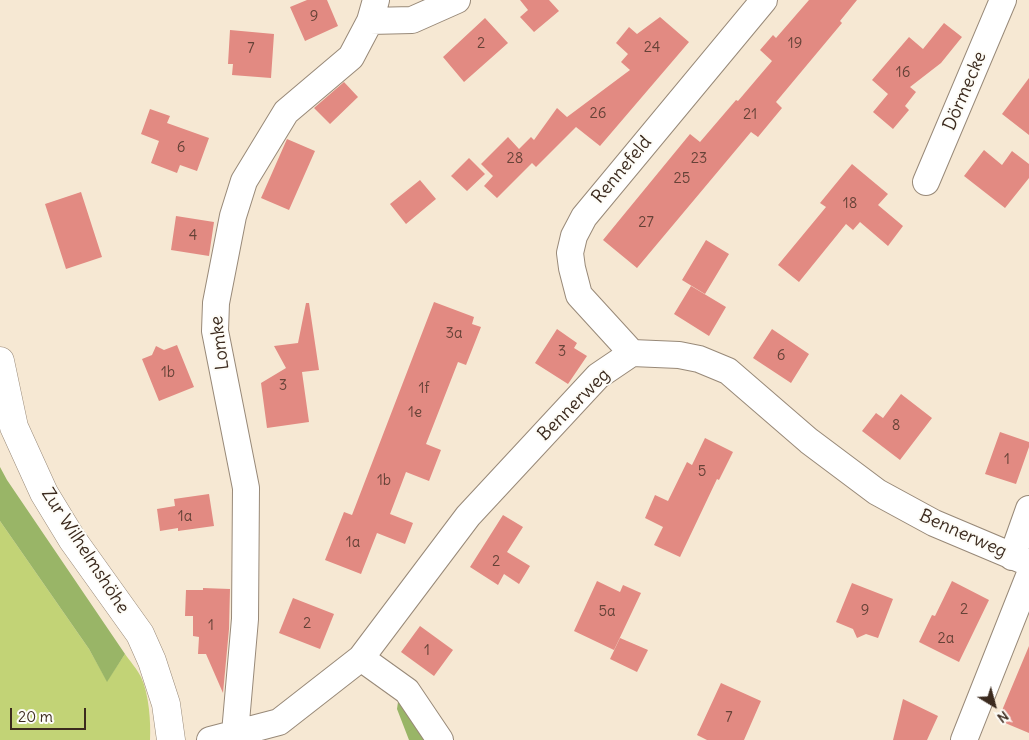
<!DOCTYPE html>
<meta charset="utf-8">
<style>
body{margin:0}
#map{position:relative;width:1029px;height:740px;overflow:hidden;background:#f6e8d3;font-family:Delius,sans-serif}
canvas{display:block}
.north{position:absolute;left:969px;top:680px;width:50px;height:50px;-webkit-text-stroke:4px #fdfcf7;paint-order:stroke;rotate:143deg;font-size:14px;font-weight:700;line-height:20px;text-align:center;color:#3b2a1e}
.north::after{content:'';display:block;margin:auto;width:18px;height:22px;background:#3b2a1e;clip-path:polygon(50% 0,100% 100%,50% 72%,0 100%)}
.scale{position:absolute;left:10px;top:708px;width:76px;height:22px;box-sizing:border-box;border:2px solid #3b2a1e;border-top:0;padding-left:6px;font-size:15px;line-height:18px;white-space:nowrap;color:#3b2a1e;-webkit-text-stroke:4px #fdfcf7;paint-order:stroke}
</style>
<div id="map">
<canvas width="1029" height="740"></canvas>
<div class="north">N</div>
<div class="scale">20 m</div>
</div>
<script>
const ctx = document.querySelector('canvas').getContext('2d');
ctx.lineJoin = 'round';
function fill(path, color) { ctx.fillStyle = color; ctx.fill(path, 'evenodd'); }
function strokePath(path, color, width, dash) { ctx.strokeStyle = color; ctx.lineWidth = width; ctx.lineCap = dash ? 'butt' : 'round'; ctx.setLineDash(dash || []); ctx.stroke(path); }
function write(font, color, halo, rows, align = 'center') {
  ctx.font = font + ' Delius,sans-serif'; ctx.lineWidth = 4; ctx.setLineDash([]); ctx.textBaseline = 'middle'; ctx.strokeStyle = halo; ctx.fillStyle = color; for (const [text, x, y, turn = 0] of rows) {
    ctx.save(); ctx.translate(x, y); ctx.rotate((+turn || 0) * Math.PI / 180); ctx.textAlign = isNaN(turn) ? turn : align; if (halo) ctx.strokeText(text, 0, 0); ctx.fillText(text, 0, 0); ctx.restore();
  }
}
const green = new Path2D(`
 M 0,521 L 89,649 L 107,681 L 125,654 C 130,661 137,669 141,677 C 149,694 151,722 150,740 L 0,740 Z`);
const forest = new Path2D(`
 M 0,467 L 7,480 L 125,654 L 107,682 L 89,649 L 0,521 Z
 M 399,695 L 430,740 L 409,740 L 397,709 Z`);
const building = new Path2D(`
 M 307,0 L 327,0 L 338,26 L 305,41 L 290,7 Z
 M 520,0 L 549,0 L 559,11 L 534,32 L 520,17 L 528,10 Z
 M 809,0 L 857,0 L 840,21 L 842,23 L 776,102 L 782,108 L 758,137 L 751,132 L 637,268 L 603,240 L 690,134 L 700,142 L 736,100 L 738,101 L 772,61 L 760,50 L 773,35 L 776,38 Z
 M 660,17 L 689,42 L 600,146 L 576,127 L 536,167 L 532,163 L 497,198 L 484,186 L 493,176 L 481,164 L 508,137 L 519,149 L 531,137 L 534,140 L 557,108 L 567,117 L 630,70 L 621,62 L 628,54 L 616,43 L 629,27 L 637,34 Z
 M 485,18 L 508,43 L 464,82 L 443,57 Z
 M 944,23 L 962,37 L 941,63 L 910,87 L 916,92 L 905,106 L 909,110 L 893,129 L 873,112 L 888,94 L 872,80 L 909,37 L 923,49 Z
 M 230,30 L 274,34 L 271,78 L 232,75 L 233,64 L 228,64 Z
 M 1029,78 L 1029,135 L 1002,114 Z
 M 344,82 L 358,97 L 330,124 L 314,108 Z
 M 150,109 L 170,116 L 167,123 L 209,138 L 197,171 L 180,165 L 177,173 L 151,163 L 159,141 L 141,134 Z
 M 287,139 L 315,151 L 289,210 L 261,198 Z
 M 984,150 L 1002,165 L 1012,151 L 1029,164 L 1029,178 L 1005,208 L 964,176 Z
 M 469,158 L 485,174 L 467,191 L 451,176 Z
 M 852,164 L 888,194 L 878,205 L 903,226 L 888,246 L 860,222 L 853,230 L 846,224 L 799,282 L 778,265 L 826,207 L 820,203 Z
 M 420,180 L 436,199 L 406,224 L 390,204 Z
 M 81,192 L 102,257 L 66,269 L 45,204 Z
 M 176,216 L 214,222 L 209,256 L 171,250 Z
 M 706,240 L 729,254 L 705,294 L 682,280 Z
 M 691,286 L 726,307 L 709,336 L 674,314 Z
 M 434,302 L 474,317 L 472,324 L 481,327 L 466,365 L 458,362 L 426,444 L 441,450 L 429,481 L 406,472 L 390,514 L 413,523 L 405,544 L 377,533 L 361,574 L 325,560 L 344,512 L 352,515 Z
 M 306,303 L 309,303 L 319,370 L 302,372 L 309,422 L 267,428 L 261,383 L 286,368 L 274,346 L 298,343 Z
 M 557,329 L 577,343 L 574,348 L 587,356 L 568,384 L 535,363 Z
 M 772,329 L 809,354 L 791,383 L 753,358 Z
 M 177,345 L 194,387 L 159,401 L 142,359 L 152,355 L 156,346 L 164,350 Z
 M 901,394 L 932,418 L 900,460 L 862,431 L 876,413 L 883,418 Z
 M 1000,432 L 1029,442 L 1029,447 L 1016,484 L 985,474 Z
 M 705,438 L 733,452 L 719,480 L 717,479 L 680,557 L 654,545 L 663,527 L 645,518 L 655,495 L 668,501 L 687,462 L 692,465 Z
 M 209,494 L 214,526 L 178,531 L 178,528 L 160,531 L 157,509 L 175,506 L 174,499 Z
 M 503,515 L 523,527 L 507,552 L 530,566 L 519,584 L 504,574 L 498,585 L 470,567 Z
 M 597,581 L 620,592 L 623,585 L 641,593 L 614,650 L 574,631 Z
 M 952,581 L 989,600 L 959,662 L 919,642 L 932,615 L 935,616 Z
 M 852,583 L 893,599 L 878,638 L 866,634 L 857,638 L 853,629 L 836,622 Z
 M 203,588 L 230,589 L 229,629 L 223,693 L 206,654 L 198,654 L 199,637 L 193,636 L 193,616 L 185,616 L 186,590 L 203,590 Z
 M 293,598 L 334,614 L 320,649 L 279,633 Z
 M 420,626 L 453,650 L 434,676 L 401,652 Z
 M 620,638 L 648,650 L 637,672 L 610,659 Z
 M 1029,646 L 1029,733 L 998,720 Z
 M 721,683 L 761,701 L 744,740 L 707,740 L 697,735 Z
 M 903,699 L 938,716 L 927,740 L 893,740 Z`);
const minor = new Path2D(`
 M 370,21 L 412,20 L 457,0
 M 926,182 L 1003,0
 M 632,353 L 579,295 L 572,268 L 570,253 L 574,236 L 584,217 L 764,0
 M 1012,557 L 1029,509
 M 361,658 L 407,691 L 440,740
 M 235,733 L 245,619 L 246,488 L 215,331 L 216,303 L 233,216 L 244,181 L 286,112 L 351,57 L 370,21 L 376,0
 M 210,740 L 279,722 L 361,658 L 468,516 L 598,376 L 632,353 L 679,355 L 699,359 L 728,371 L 809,441 L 877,492 L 934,523 L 1029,563
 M 964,740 L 1029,576`);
const tertiary = new Path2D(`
 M 0,361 L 14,427 L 44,493 L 72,539 L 140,634 L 152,661 L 166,704 L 171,740`);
const numberNames = [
 ["9",314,17],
 ["2",481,44],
 ["19",795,44],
 ["24",652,48],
 ["7",251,49],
 ["16",903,73],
 ["26",598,114],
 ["21",750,115],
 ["6",181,148],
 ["28",515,159],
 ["23",699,159],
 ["25",682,179],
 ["18",850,204],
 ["27",646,223],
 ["4",193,236],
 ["3a",454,334],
 ["3",562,352],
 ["6",781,356],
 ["1b",168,373],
 ["3",283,386],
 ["1f",424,389],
 ["1e",415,413],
 ["8",896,426],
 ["1",1007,460],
 ["5",702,472],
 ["1b",384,481],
 ["1a",185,517],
 ["1a",353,543],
 ["2",496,562],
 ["2",964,610],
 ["9",865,611],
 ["5a",607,612],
 ["2",307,624],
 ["1",211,626],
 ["2a",946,639],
 ["1",427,651],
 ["7",729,718]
];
const streetNames = [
 ["Dörmecke",965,91,-67],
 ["Rennefeld",622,170,-50],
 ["Lomke",220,343,-97],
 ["Bennerweg",574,405,-45],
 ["Bennerweg",963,534,24],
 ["Zur Wilhelmshöhe",85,551,57]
];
fill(green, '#c2d376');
fill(forest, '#99b567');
fill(building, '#e28a82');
strokePath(minor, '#988978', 28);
strokePath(tertiary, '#988978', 29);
strokePath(minor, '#fff', 26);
strokePath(tertiary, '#fff', 28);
write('15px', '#654237', null, numberNames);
write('18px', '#3b2a1e', '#fdfcf7', streetNames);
</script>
